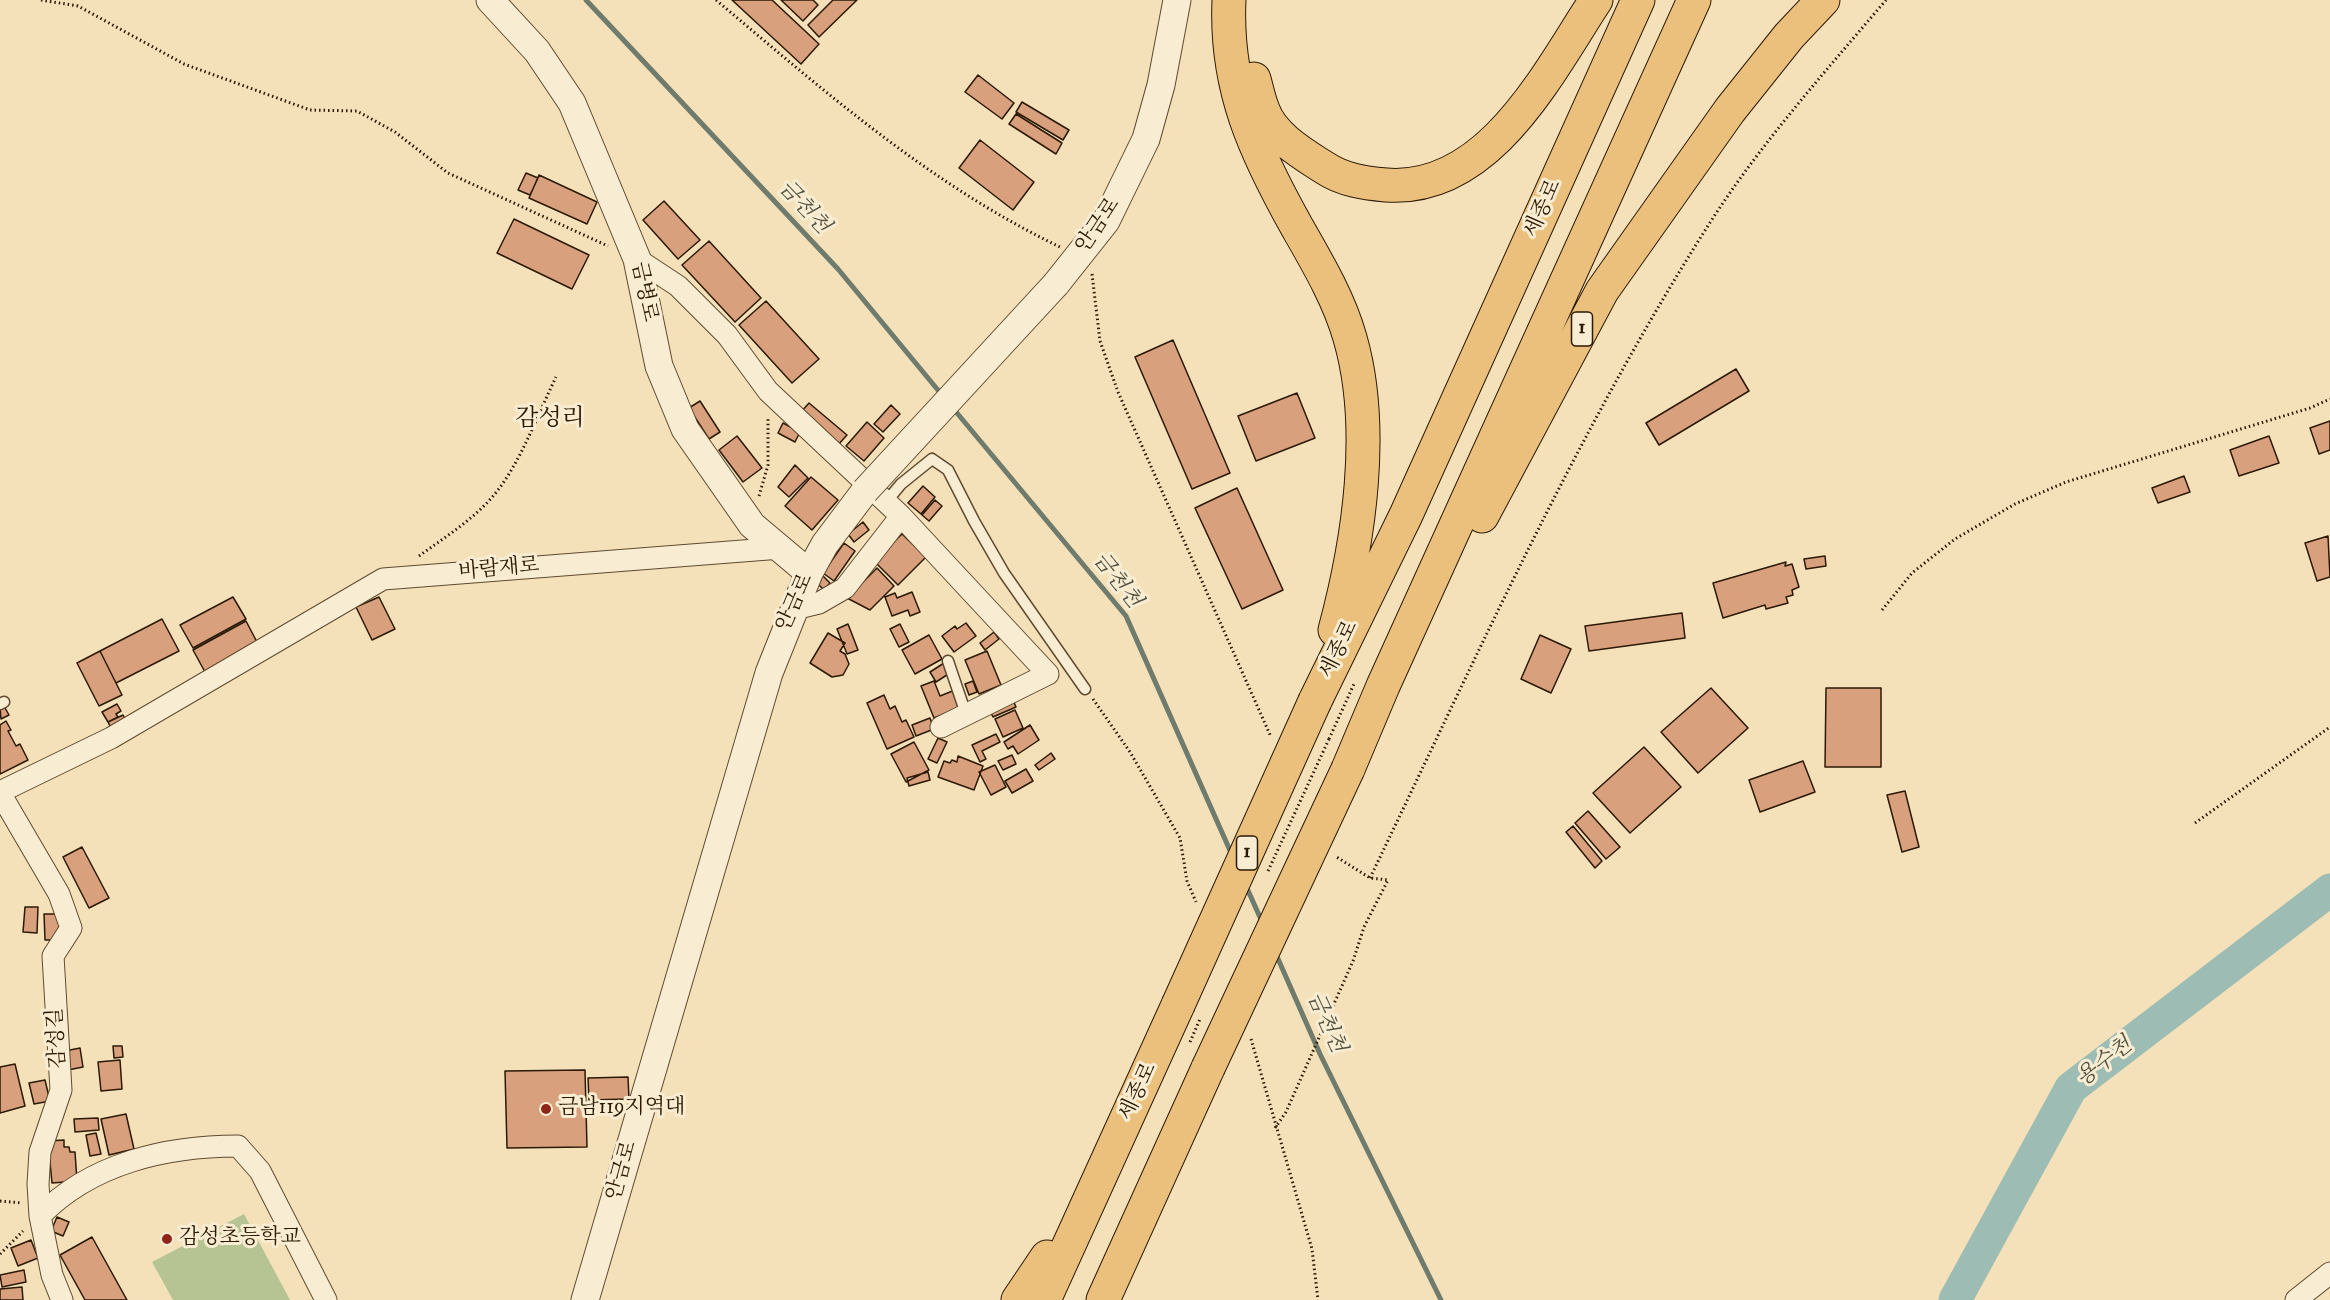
<!DOCTYPE html>
<meta charset="utf-8">
<style>
body{margin:0}
canvas{display:block;background:#f5e1b9}
</style>
<canvas width="2330" height="1300"></canvas>
<script>
const ctx = document.querySelector('canvas').getContext('2d');
ctx.lineJoin = 'round';
function fill(path, color) { ctx.fillStyle = color; ctx.fill(path, 'evenodd'); }
function strokePath(path, color, width, dash) { ctx.strokeStyle = color; ctx.lineWidth = width; ctx.lineCap = dash ? 'butt' : 'round'; ctx.setLineDash(dash || []); ctx.stroke(path); }
function write(font, color, halo, rows, align = 'center') {
  ctx.font = font + ' "IM FELL DW Pica","Noto Serif KR",serif'; ctx.lineWidth = 6; ctx.setLineDash([]); ctx.textBaseline = 'middle'; ctx.strokeStyle = halo; ctx.fillStyle = color; for (const [text, x, y, turn = 0] of rows) {
    ctx.save(); ctx.translate(x, y); ctx.rotate((+turn || 0) * Math.PI / 180); ctx.textAlign = isNaN(turn) ? turn : align; if (halo) ctx.strokeText(text, 0, 0); ctx.fillText(text, 0, 0); ctx.restore();
  }
}
const green = new Path2D(`
 M 244,1214 L 290,1300 L 173,1300 L 152,1262 Z`);
const stream = new Path2D(`
 M 586,0 L 838,269 L 942,395
 M 952,407 L 1126,616 L 1232,855
 M 1246,886 L 1263,924
 M 1275,952 L 1320,1054 L 1441,1300`);
const river = new Path2D(`
 M 1955,1300 L 2071,1088 L 2330,890`);
const building = new Path2D(`
 M 732,0 L 772,0 L 819,44 L 801,64 Z
 M 781,0 L 813,0 L 818,5 L 803,21 Z
 M 833,0 L 857,0 L 819,37 L 808,25 Z
 M 978,75 L 1014,103 L 1002,119 L 965,92 Z
 M 1022,102 L 1069,130 L 1063,140 L 1016,112 Z
 M 1016,114 L 1062,143 L 1056,154 L 1009,124 Z
 M 980,140 L 1034,182 L 1013,210 L 959,168 Z
 M 526,173 L 538,178 L 530,195 L 518,190 Z
 M 539,175 L 597,202 L 587,224 L 529,198 Z
 M 664,201 L 700,240 L 678,259 L 643,220 Z
 M 514,219 L 589,255 L 572,289 L 497,253 Z
 M 709,241 L 761,298 L 735,322 L 682,265 Z
 M 766,301 L 819,359 L 792,383 L 739,325 Z
 M 1173,340 L 1230,473 L 1192,489 L 1135,357 Z
 M 1736,369 L 1749,391 L 1659,445 L 1646,423 Z
 M 1297,393 L 1315,438 L 1256,461 L 1238,416 Z
 M 700,401 L 720,432 L 709,439 L 689,408 Z
 M 809,403 L 847,435 L 838,445 L 800,413 Z
 M 891,405 L 900,414 L 883,432 L 874,424 Z
 M 2330,421 L 2330,450 L 2319,454 L 2310,428 Z
 M 867,422 L 884,438 L 864,461 L 846,446 Z
 M 783,423 L 800,432 L 795,442 L 778,433 Z
 M 737,436 L 762,468 L 743,482 L 719,450 Z
 M 2269,436 L 2279,463 L 2239,476 L 2230,450 Z
 M 795,465 L 808,478 L 789,497 L 778,487 Z
 M 2184,476 L 2190,492 L 2158,503 L 2152,488 Z
 M 811,477 L 838,500 L 812,530 L 785,506 Z
 M 923,486 L 935,497 L 921,514 L 908,503 Z
 M 1237,488 L 1283,590 L 1242,609 L 1195,508 Z
 M 935,500 L 942,506 L 929,521 L 922,515 Z
 M 863,522 L 869,530 L 854,542 L 848,534 Z
 M 902,534 L 926,557 L 898,585 L 874,561 Z
 M 2328,536 L 2330,577 L 2317,581 L 2305,543 Z
 M 844,543 L 855,551 L 834,581 L 823,573 Z
 M 1825,556 L 1826,566 L 1806,569 L 1804,559 Z
 M 1786,562 L 1785,566 L 1792,564 L 1799,587 L 1792,590 L 1793,595 L 1786,597 L 1788,603 L 1766,609 L 1765,605 L 1723,618 L 1713,583 Z
 M 877,568 L 894,586 L 870,610 L 847,598 Z
 M 822,575 L 830,583 L 824,590 L 816,582 Z
 M 912,592 L 920,612 L 910,616 L 908,610 L 892,616 L 885,597 L 895,593 L 897,598 Z
 M 233,597 L 246,619 L 193,648 L 180,625 Z
 M 379,597 L 395,629 L 372,640 L 356,607 Z
 M 1682,613 L 1685,638 L 1589,651 L 1585,626 Z
 M 162,619 L 179,651 L 116,683 L 100,651 Z
 M 246,621 L 258,644 L 205,672 L 193,650 Z
 M 966,623 L 976,636 L 954,652 L 942,636 L 955,626 L 957,629 Z
 M 848,624 L 858,650 L 847,654 L 837,629 Z
 M 900,624 L 909,642 L 899,647 L 890,629 Z
 M 994,632 L 999,639 L 985,650 L 980,643 Z
 M 828,633 L 845,643 L 840,651 L 845,654 L 849,664 L 843,675 L 832,677 L 810,663 Z
 M 929,635 L 942,659 L 915,674 L 902,650 Z
 M 1540,635 L 1571,649 L 1551,693 L 1521,679 Z
 M 100,651 L 122,695 L 99,706 L 77,663 Z
 M 987,651 L 1001,685 L 979,694 L 965,660 Z
 M 944,663 L 950,673 L 936,682 L 930,672 Z
 M 934,681 L 940,696 L 955,690 L 962,707 L 934,718 L 921,686 Z
 M 973,681 L 977,692 L 969,695 L 965,684 Z
 M 1711,688 L 1748,728 L 1698,773 L 1661,732 Z
 M 1826,688 L 1881,688 L 1881,767 L 1825,767 Z
 M 884,695 L 890,709 L 895,706 L 902,722 L 906,720 L 914,737 L 887,749 L 867,703 Z
 M 1012,698 L 1016,707 L 993,717 L 989,709 Z
 M 117,704 L 121,711 L 116,714 L 118,717 L 108,722 L 102,712 Z
 M 4,706 L 9,715 L 1,719 L 0,708 Z
 M 1015,710 L 1023,728 L 1003,737 L 995,719 Z
 M 123,715 L 126,721 L 111,728 L 108,722 Z
 M 930,718 L 934,729 L 916,736 L 912,725 Z
 M 6,721 L 11,730 L 8,731 L 16,746 L 20,744 L 28,760 L 0,774 L 0,725 Z
 M 1030,725 L 1039,740 L 1018,754 L 1013,746 L 1008,749 L 1004,742 Z
 M 996,734 L 1000,742 L 982,751 L 986,759 L 980,762 L 972,745 Z
 M 938,738 L 947,742 L 937,763 L 928,759 Z
 M 914,742 L 929,770 L 906,782 L 891,754 Z
 M 1644,747 L 1681,787 L 1630,833 L 1593,793 Z
 M 1051,753 L 1055,759 L 1039,770 L 1035,765 Z
 M 1012,755 L 1016,764 L 1003,770 L 998,761 Z
 M 958,756 L 983,766 L 974,790 L 938,777 L 944,761 L 950,763 L 952,760 L 957,762 Z
 M 1803,761 L 1815,792 L 1760,812 L 1749,780 Z
 M 995,765 L 1006,787 L 991,795 L 979,772 Z
 M 1026,769 L 1033,781 L 1012,793 L 1005,781 Z
 M 928,772 L 930,780 L 909,786 L 907,778 Z
 M 1905,791 L 1919,847 L 1902,852 L 1887,795 Z
 M 1588,811 L 1620,847 L 1606,859 L 1575,823 Z
 M 1573,826 L 1602,861 L 1595,868 L 1566,832 Z
 M 82,847 L 109,898 L 89,908 L 63,857 Z
 M 25,907 L 38,907 L 37,933 L 23,932 Z
 M 44,914 L 59,914 L 59,940 L 45,940 Z
 M 113,1046 L 122,1046 L 123,1057 L 114,1058 Z
 M 80,1048 L 83,1067 L 68,1070 L 65,1051 Z
 M 120,1060 L 122,1089 L 101,1091 L 98,1062 Z
 M 15,1064 L 25,1106 L 0,1113 L 0,1067 Z
 M 585,1070 L 587,1147 L 507,1148 L 505,1071 Z
 M 628,1077 L 629,1099 L 589,1100 L 588,1078 Z
 M 45,1080 L 50,1101 L 34,1104 L 29,1083 Z
 M 126,1114 L 134,1149 L 109,1155 L 101,1119 Z
 M 98,1118 L 99,1130 L 75,1132 L 74,1119 Z
 M 96,1133 L 101,1154 L 90,1156 L 86,1135 Z
 M 64,1140 L 64,1147 L 69,1147 L 70,1152 L 75,1152 L 77,1181 L 52,1183 L 48,1141 Z
 M 57,1217 L 69,1222 L 63,1236 L 51,1231 Z
 M 92,1237 L 127,1300 L 85,1300 L 60,1255 Z
 M 31,1240 L 38,1258 L 18,1266 L 11,1248 Z
 M 24,1270 L 26,1282 L 2,1287 L 0,1275 Z
 M 22,1287 L 23,1300 L 0,1300 L 0,1289 Z`);
const path = new Path2D(`
 M 41,0 L 78,6 L 184,64 L 310,110 L 357,111 L 395,132 L 448,173 L 608,246
 M 716,0 C 824,91 931,185 1060,247
 M 1092,274 L 1100,341 L 1118,392 L 1271,737
 M 759,496 L 768,465 L 768,417
 M 419,556 C 445,537 473,520 494,495 C 520,464 538,414 556,377
 M 1882,610 L 1912,573 L 1955,539 L 2015,504 L 2066,482 L 2310,408 L 2330,399
 M 1093,699 L 1130,752 L 1180,838 L 1187,881 L 1196,902
 M 1329,739 L 1354,684
 M 2195,823 L 2330,727
 M 1370,878 C 1477,656 1578,429 1711,221 C 1762,142 1825,72 1886,0
 M 1251,1039 L 1312,1249 L 1318,1300
 M 1275,1128 L 1286,1112 L 1353,961 L 1364,927 L 1388,880 L 1370,878 L 1335,856
 M 0,1201 L 22,1203
 M 0,1254 L 23,1231`);
const service = new Path2D(`
 M 886,502 L 901,484 L 932,459 L 948,470 L 974,521 L 1004,573 L 1085,689
 M 948,661 L 966,714
 M 0,704 L 4,702`);
const minor = new Path2D(`
 M 637,259 L 678,286 L 727,335 L 768,391 L 901,516
 M 794,609 L 819,603 L 845,588 L 901,516 L 1048,674 L 941,727
 M 0,792 L 111,738 L 383,579 L 781,548
 M 0,793 L 59,894 L 71,928 L 53,956 L 61,1090 L 40,1152 L 38,1184 L 40,1216 L 52,1275 L 62,1300
 M 40,1216 C 91,1163 167,1146 238,1146 L 260,1171 L 326,1300
 M 2296,1300 L 2330,1273`);
const tertiary = new Path2D(`
 M 490,0 L 537,51 L 572,103 L 637,259 L 659,366 L 685,429 L 752,525 L 809,573
 M 1056,284 L 1106,221 L 1146,139 L 1161,85 L 1177,0
 M 585,1300 L 769,673 L 809,573 L 825,544 L 865,491`);
const trunk = new Path2D(`
 M 1229,0 C 1225,88 1255,152 1297,227 C 1317,262 1339,299 1350,338 C 1376,428 1359,541 1335,630
 M 1254,79 C 1257,90 1259,100 1263,110 C 1272,136 1303,154 1325,168 C 1343,180 1364,183 1386,185 C 1489,193 1548,73 1596,0
 M 1482,516 L 1602,291 L 1730,110 L 1789,36 L 1823,0
 M 1315,701 L 1406,515 L 1638,0
 M 1348,769 L 1383,686 L 1694,0
 M 1018,1300 L 1047,1257
 M 1044,1300 L 1178,1005
 M 1103,1300 L 1208,1068`);
const pathBridge = new Path2D(`
 M 1268,871 L 1329,739
 M 1190,1042 L 1200,1019`);
const tertiaryBridge = new Path2D(`
 M 865,491 L 1056,284`);
const trunkBridge = new Path2D(`
 M 1178,1005 L 1315,701
 M 1208,1068 L 1348,769`);
const markers = [
 [546,1109,6,"#8f2418"],
 [167,1239,6,"#8f2418"]
];
const shields = [
 [1582,329,21],
 [1247,853,21]
];
const shieldNames = [
 ["1",1582,329],
 ["1",1247,853]
];
const streetNames = [
 ["세종로",1544,209,-66],
 ["안금로",1099,226,-56],
 ["금병로",643,292,78],
 ["바람재로",499,570,-5],
 ["안금로",796,603,-66],
 ["세종로",1340,650,-64],
 ["감성길",58,1038,-93],
 ["세종로",1139,1092,-65],
 ["안금로",623,1171,-74]
];
const poiNames = [
 ["금남119지역대",558,1109],
 ["감성초등학교",179,1239]
];
const waterNames = [
 ["금천천",803,208,47],
 ["금천천",1116,581,52],
 ["금천천",1325,1023,66],
 ["용수천",2105,1063,-38]
];
const quarterNames = [
 ["감성리",550,420]
];
fill(green, '#b6c494');
strokePath(stream, '#6f7b6d', 5);
strokePath(river, '#9dbdb4', 33);
fill(building, '#d8a07d');
strokePath(building, '#2b1903', 1.5);
strokePath(service, '#5e4b30', 13);
strokePath(minor, '#5e4b30', 23);
strokePath(tertiary, '#5e4b30', 29);
strokePath(trunk, '#2b1903', 35);
strokePath(path, '#2b1903', 3, [1.5, 3]);
strokePath(service, '#f8ecd2', 10);
strokePath(minor, '#f8ecd2', 21);
strokePath(tertiary, '#f8ecd2', 27);
strokePath(trunk, '#eac07c', 33);
strokePath(tertiaryBridge, '#5e4b30', 29, []);
strokePath(trunkBridge, '#2b1903', 35, []);
strokePath(pathBridge, '#2b1903', 3, [1.5, 3]);
strokePath(tertiaryBridge, '#f8ecd2', 27);
strokePath(trunkBridge, '#eac07c', 33);
for (const [x, y, r, color] of markers) { const dot = new Path2D(); dot.arc(x, y, r, 0, 2 * Math.PI); ctx.fillStyle = color; ctx.fill(dot); strokePath(dot, '#f8ecd2', 2); }
for (const [x, y, w] of shields) { const box = new Path2D(); box.roundRect(x - w / 2, y - 17, w, 34, 4.5); ctx.fillStyle = '#f8ecd2'; ctx.fill(box); strokePath(box, '#2b1903', 1.5); }
write('bold 20px', '#2b1903', null, shieldNames);
write('21px', '#2b1903', '#f8ecd2', streetNames);
write('21px', '#2b1903', '#f8ecd2', poiNames, 'left');
write('italic 22px', '#535241', '#f8ecd2', waterNames);
write('24px', '#2b1903', '#f8ecd2', quarterNames);
</script>
